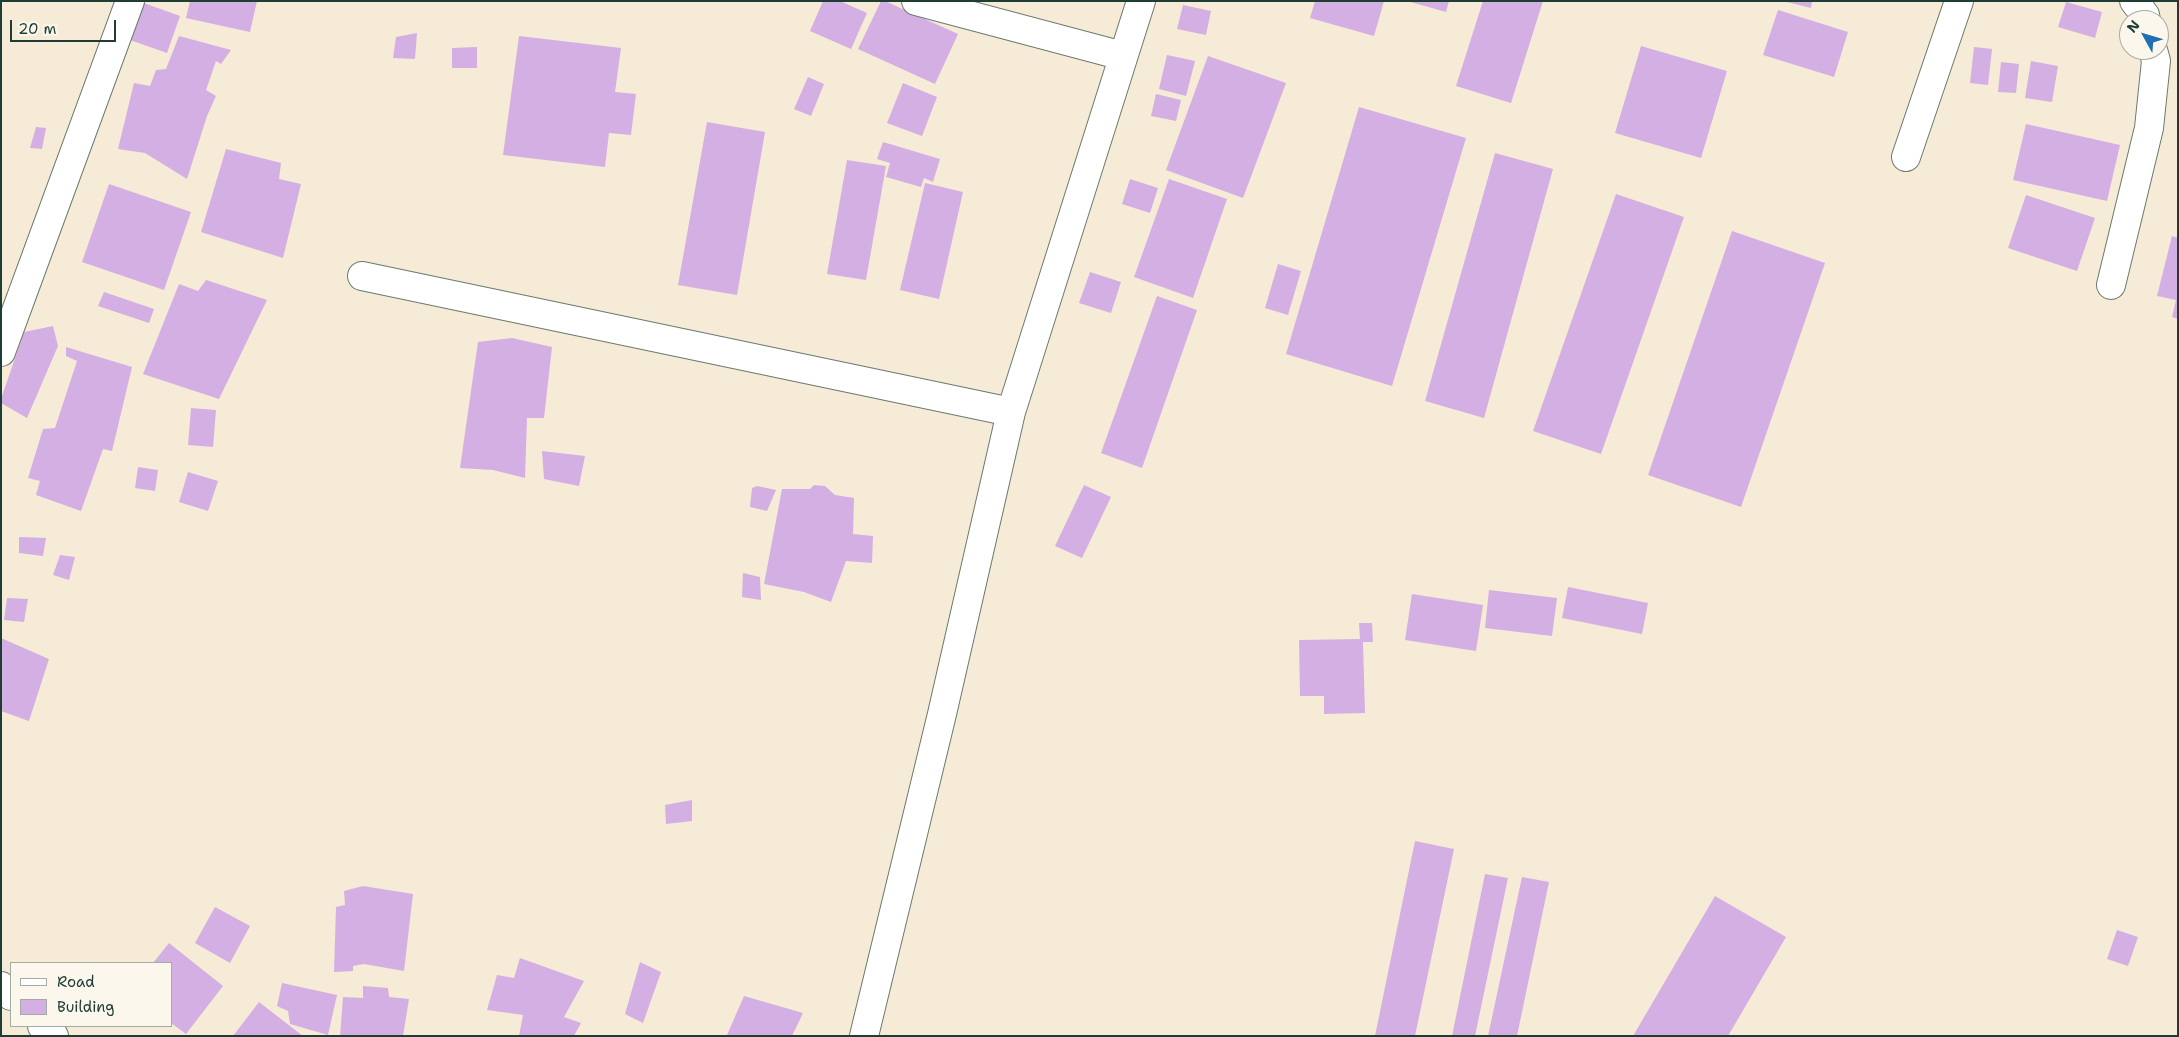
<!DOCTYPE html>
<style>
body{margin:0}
#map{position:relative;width:2179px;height:1037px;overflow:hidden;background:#f6ebd6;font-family:"Shantell Sans",sans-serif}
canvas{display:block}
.frame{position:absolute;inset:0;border:2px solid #1f3d34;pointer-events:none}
.legend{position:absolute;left:10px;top:962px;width:162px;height:65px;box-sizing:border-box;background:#fbf7ec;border:1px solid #a3ada2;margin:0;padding:6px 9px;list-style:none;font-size:15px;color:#1f3d34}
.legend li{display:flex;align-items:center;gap:10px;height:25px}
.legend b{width:25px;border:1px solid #a3ada2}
.north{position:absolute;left:2119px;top:10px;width:50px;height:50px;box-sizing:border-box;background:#fbf7ec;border:1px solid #a3ada2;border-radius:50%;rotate:309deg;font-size:14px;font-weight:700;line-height:20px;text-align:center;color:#1f3d34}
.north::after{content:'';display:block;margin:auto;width:18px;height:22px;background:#1f6fb2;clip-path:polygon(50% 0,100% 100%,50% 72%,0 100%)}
.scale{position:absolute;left:10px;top:20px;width:106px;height:22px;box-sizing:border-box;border:2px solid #1f3d34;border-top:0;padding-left:6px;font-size:15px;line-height:18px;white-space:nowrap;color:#1f3d34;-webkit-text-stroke:4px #fbf7ec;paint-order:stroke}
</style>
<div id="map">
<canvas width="2179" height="1037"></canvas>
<div class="frame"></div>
<ul class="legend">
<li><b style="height:6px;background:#fff"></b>Road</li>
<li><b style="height:14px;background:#d4afe4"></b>Building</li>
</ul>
<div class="north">N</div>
<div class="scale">20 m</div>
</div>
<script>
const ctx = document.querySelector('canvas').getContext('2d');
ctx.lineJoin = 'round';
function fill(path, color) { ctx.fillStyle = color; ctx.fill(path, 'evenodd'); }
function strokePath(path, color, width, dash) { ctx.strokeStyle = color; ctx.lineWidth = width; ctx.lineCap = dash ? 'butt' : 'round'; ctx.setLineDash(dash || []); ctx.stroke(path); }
const building = new Path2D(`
 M 190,1 L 257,1 L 250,32 L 186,18 Z
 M 823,1 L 840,1 L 867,13 L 851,49 L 810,31 Z
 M 881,1 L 885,1 L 958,34 L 935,84 L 858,49 Z
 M 1315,1 L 1384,1 L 1374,36 L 1310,18 Z
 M 1407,1 L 1449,1 L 1446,12 Z
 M 1483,1 L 1543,1 L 1511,103 L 1456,86 Z
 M 1783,1 L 1812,1 L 1811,8 Z
 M 141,2 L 180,16 L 167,53 L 127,39 Z
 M 2066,2 L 2102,12 L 2095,38 L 2058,27 Z
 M 1183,5 L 1211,11 L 1206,35 L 1177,29 Z
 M 1778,10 L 1848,32 L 1834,77 L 1763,55 Z
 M 417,33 L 415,59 L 393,58 L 396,37 Z
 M 179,36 L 231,50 L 221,64 L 216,61 L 206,90 L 216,96 L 207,116 L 187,179 L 145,153 L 118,149 L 134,83 L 150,86 L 156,70 L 166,69 Z
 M 519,36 L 621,48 L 615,92 L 636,94 L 631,135 L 609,133 L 605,167 L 503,155 Z
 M 1641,46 L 1727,71 L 1701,158 L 1615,133 Z
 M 477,47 L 477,68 L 452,68 L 452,48 Z
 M 1974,47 L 1992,49 L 1988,85 L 1970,83 Z
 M 1167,55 L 1195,61 L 1186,96 L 1159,89 Z
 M 1208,56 L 1286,83 L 1243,198 L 1166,170 Z
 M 2031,61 L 2058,66 L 2052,102 L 2025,98 Z
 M 2001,62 L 2019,64 L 2016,93 L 1998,92 Z
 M 808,77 L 824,84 L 811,116 L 794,109 Z
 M 903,83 L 937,97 L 922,136 L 887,123 Z
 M 1156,94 L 1181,100 L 1176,121 L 1151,116 Z
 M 1359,107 L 1466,138 L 1392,386 L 1286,354 Z
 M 707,122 L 765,132 L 737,295 L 678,285 Z
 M 2026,124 L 2120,145 L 2107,201 L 2013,180 Z
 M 36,127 L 46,128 L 42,149 L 30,148 Z
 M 883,142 L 940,159 L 933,182 L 924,178 L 921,187 L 886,177 L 890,163 L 877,159 Z
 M 226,149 L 281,163 L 279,179 L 301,184 L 283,258 L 201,232 Z
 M 1495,153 L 1553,169 L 1484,418 L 1425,401 Z
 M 847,160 L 886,166 L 866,280 L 827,274 Z
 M 1130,179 L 1158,188 L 1150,213 L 1122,204 Z
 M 1169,179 L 1227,199 L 1193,298 L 1134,277 Z
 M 925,183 L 963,192 L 939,299 L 900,290 Z
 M 109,184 L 191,212 L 164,290 L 82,262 Z
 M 1616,194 L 1684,217 L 1601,454 L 1533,431 Z
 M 2026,195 L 2095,218 L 2077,271 L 2008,248 Z
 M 1732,231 L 1825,263 L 1741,507 L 1648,475 Z
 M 2172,236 L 2178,238 L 2178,319 L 2172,317 L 2176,300 L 2157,296 Z
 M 1278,264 L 1301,271 L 1288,315 L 1265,308 Z
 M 1090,272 L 1121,282 L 1111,313 L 1079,303 Z
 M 206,280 L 267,300 L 219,399 L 143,374 L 179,284 L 198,291 Z
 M 104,292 L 154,309 L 149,323 L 98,306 Z
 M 1157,296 L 1197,310 L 1142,468 L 1101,453 Z
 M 53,326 L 58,346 L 27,418 L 1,403 L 1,399 L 24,332 Z
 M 512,338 L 552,347 L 544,418 L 527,418 L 525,478 L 493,470 L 460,468 L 478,342 Z
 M 66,347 L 132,367 L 112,451 L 103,449 L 81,511 L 36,495 L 40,481 L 28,478 L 43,429 L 55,428 L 77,361 L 66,356 Z
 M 191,408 L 216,410 L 213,447 L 188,445 Z
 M 542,451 L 585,456 L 579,486 L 544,479 Z
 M 138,467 L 158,470 L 155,491 L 135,488 Z
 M 188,472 L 218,481 L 208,511 L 179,502 Z
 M 814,485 L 825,486 L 835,495 L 854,498 L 853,534 L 873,536 L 872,563 L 846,561 L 831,602 L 804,592 L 764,584 L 782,489 L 810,489 Z
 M 1084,485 L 1111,497 L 1082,558 L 1055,546 Z
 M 757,486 L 776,490 L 767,511 L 750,507 L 752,488 Z
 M 19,537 L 46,538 L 43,556 L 19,553 Z
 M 60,555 L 75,557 L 69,580 L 53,575 Z
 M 743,573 L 760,577 L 761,600 L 742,597 Z
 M 1568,587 L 1648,603 L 1642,634 L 1562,618 Z
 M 1489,590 L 1557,598 L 1552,636 L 1485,628 Z
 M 1412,594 L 1483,605 L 1476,651 L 1405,640 Z
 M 7,598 L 28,599 L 24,622 L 4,620 Z
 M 1359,623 L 1372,623 L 1373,642 L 1363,642 L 1365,713 L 1324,714 L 1324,696 L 1300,696 L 1299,640 L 1360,639 Z
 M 1,638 L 49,659 L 29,721 L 1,711 Z
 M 692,800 L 692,821 L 666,824 L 665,805 Z
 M 1415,841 L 1454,849 L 1415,1036 L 1375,1036 Z
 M 1485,874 L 1508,878 L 1475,1036 L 1452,1036 Z
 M 1522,877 L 1549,882 L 1517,1036 L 1488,1036 Z
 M 363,886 L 413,894 L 404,971 L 364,964 L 353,966 L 353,971 L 334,972 L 336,907 L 345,905 L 344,891 Z
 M 1715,896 L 1786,937 L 1728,1036 L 1633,1036 Z
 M 215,907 L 250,926 L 230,963 L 195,943 Z
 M 2117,930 L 2138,937 L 2128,966 L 2107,959 Z
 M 169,943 L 223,986 L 186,1034 L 171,1023 L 171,963 L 153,963 Z
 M 520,958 L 584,981 L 564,1017 L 581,1023 L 574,1036 L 519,1036 L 523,1015 L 487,1010 L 497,975 L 514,978 Z
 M 640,962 L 661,972 L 643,1023 L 625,1014 Z
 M 282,983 L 337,995 L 328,1035 L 290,1024 L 288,1011 L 277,1006 Z
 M 363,986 L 388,988 L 389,997 L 409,999 L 403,1036 L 340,1036 L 343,997 L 363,998 Z
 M 744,996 L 803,1013 L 792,1036 L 727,1035 Z
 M 259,1002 L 303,1036 L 233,1036 Z`);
const street = new Path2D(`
 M 916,1 L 1123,56
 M 2134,1 L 2145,15 L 2146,20
 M 1906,157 L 1959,1
 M 362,276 L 1011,412
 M 2111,285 L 2149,128 L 2156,61 L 2153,50
 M 1,352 L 130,1
 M 1,986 L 11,996
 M 42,1026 L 54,1036
 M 864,1036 L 942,714 L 1011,412 L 1141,1`);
fill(building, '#d4afe4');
strokePath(street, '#6a7a6d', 30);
strokePath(street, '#fff', 28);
</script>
